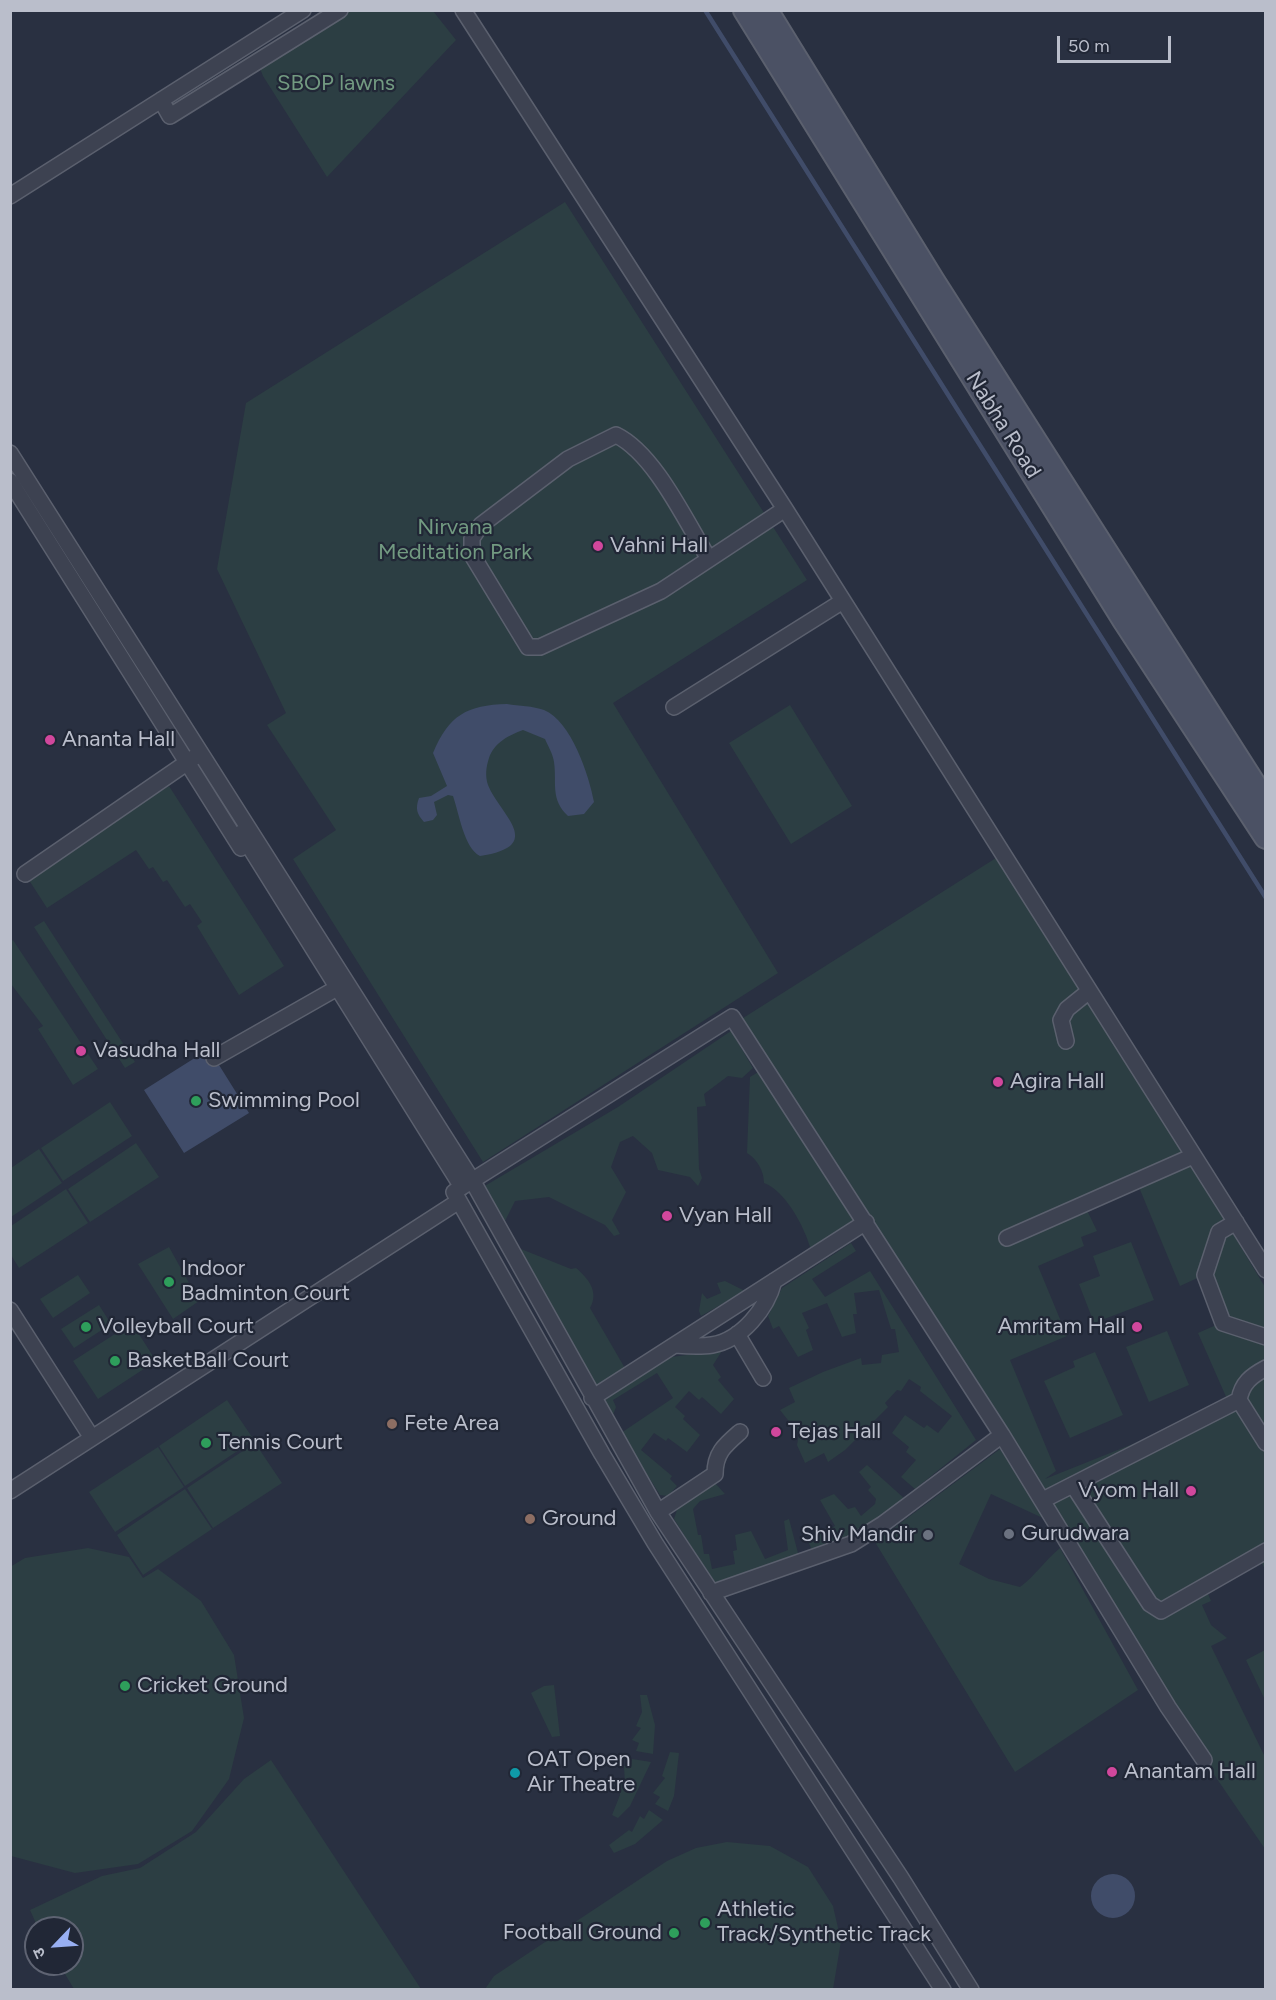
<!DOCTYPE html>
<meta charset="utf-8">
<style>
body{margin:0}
#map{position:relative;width:1276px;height:2000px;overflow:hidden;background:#293041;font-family:Figtree,"Noto Sans Devanagari",sans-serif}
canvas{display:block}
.frame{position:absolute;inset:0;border:12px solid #babecb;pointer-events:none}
.north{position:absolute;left:24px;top:1916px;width:60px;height:60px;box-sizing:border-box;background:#212736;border:2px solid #5e6372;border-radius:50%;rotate:245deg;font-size:16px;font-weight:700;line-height:24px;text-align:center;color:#babecb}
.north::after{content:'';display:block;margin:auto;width:21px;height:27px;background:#98aff2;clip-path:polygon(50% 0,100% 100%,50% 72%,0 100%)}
.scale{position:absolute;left:1057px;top:36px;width:114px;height:27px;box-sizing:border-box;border:3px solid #babecb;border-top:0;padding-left:8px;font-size:18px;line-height:21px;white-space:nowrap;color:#babecb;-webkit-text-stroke:4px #212736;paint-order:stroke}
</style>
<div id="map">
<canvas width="1276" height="2000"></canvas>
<div class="frame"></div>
<div class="north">उ</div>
<div class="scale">50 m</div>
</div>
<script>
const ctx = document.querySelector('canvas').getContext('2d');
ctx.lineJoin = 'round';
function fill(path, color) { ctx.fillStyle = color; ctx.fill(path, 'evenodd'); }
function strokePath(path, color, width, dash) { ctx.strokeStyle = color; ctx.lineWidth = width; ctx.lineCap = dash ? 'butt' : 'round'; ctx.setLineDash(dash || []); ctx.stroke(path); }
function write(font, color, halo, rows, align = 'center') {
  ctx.font = font + ' Figtree,sans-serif'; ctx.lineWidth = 4.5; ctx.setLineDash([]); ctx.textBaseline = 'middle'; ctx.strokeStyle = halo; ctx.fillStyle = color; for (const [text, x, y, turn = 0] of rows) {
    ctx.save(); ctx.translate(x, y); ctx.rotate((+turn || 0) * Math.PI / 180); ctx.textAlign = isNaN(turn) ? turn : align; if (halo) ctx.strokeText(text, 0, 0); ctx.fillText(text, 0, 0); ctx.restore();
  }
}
const green = new Path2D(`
 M 348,11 L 433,11 L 456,40 L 327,177 L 263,76 L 259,66 Z
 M 565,202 L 807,580 L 613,703 L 778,973 L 483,1162 L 293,859 L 336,830 L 267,725 L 286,713 L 217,569 L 246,403 Z
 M 790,705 L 852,806 L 791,844 L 729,743 Z
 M 169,786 L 284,966 L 239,995 L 197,926 L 202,922 L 190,904 L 185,907 L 167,880 L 163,882 L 153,867 L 149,869 L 136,850 L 47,908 L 27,877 Z
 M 996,858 L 1056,941 L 1265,1287 L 1265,1570 L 1262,1563 L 1206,1589 L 1211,1601 L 1202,1605 L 1211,1625 L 1227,1638 L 1211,1646 L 1265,1757 L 1265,1849 L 1204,1760 L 1040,1481 L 740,1020 ZM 1136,1180 L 1180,1286 L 1204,1275 L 1223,1322 L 1198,1333 L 1227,1399 L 1223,1408 L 1045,1479 L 1056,1471 L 1010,1360 L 1067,1336 L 1038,1266 L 1084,1246 L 1081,1237 L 1097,1231 L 1083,1202 Z
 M 44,921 L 135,1062 L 125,1068 L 34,927 Z
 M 13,940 L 98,1069 L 73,1085 L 38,1029 L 43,1026 L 11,984 L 11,941 Z
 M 731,1031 L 753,1068 L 742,1078 L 728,1076 L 704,1094 L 706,1106 L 697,1107 L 699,1169 L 702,1178 L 698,1186 L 690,1177 L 658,1170 L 652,1153 L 633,1136 L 620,1142 L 611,1167 L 626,1192 L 612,1220 L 620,1234 L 614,1236 L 605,1225 L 549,1197 L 515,1201 L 504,1223 L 483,1187 L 618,1107 Z
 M 760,1071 L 858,1221 L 811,1250 C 805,1228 786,1191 764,1183 C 764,1171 757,1159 747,1153 L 750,1077 Z
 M 110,1102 L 132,1136 L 63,1181 L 41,1148 Z
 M 136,1143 L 159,1177 L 90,1222 L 68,1189 Z
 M 39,1149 L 62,1183 L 11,1217 L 11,1168 Z
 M 66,1189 L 88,1223 L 19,1268 L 11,1255 L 11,1226 Z
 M 1131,1242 L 1154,1300 L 1094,1323 L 1079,1284 L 1100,1276 L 1093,1256 Z
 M 851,1243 L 856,1251 L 812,1279 L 825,1297 L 870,1271 L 976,1440 L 915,1489 L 901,1477 L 916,1460 L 906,1452 L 909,1447 L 892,1433 L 905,1415 L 924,1428 L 927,1425 L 938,1433 L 952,1416 L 920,1391 L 921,1387 L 909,1379 L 901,1391 L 897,1390 L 885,1403 L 888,1407 L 845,1450 L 828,1462 L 824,1453 L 805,1463 L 797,1445 L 799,1434 L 780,1410 L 795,1402 L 789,1388 L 823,1372 L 861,1358 L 862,1365 L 881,1363 L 882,1355 L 899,1352 L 895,1329 L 891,1329 L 879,1290 L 854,1293 L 857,1314 L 853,1314 L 856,1333 L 842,1337 L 827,1303 L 802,1313 L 809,1328 L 806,1330 L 813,1350 L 798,1357 L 779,1326 L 773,1329 L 768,1316 L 782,1288 Z
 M 169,1247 L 199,1301 L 173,1319 L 138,1264 Z
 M 516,1247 L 571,1269 L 576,1268 C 589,1279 599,1292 590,1308 L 626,1370 L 595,1388 Z
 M 78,1275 L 90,1293 L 53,1318 L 40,1299 Z
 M 725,1281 L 745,1291 L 701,1316 L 699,1311 L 702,1293 L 707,1299 L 721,1293 L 717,1283 Z
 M 99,1305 L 111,1324 L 74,1348 L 61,1329 Z
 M 132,1323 L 156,1361 L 98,1399 L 73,1361 Z
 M 1167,1331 L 1189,1385 L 1149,1402 L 1126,1347 Z
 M 725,1346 L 713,1365 L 721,1377 L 718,1380 L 734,1399 L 721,1414 L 702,1397 L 699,1400 L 689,1391 L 675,1407 L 685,1416 L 683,1419 L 700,1435 L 687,1452 L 668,1438 L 666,1441 L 654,1433 L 641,1450 L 672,1476 L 670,1479 L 677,1486 L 668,1496 L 660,1495 L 621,1433 L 673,1398 L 657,1373 L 613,1400 L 616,1407 L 613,1415 L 609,1415 L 604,1404 L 607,1398 L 671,1357 L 710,1352 Z
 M 1095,1352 L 1123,1415 L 1070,1438 L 1044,1381 L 1075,1367 L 1073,1361 Z
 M 227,1400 L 254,1440 L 185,1486 L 159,1446 Z
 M 255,1443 L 282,1483 L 213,1528 L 187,1488 Z
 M 158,1447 L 184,1487 L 115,1532 L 89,1492 Z
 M 1000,1449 L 1047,1520 L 991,1494 L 959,1564 L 989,1579 L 1020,1587 C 1036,1575 1044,1561 1060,1548 L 1138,1690 L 1015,1772 L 875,1542 Z
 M 867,1465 L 905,1499 L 888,1520 L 813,1552 L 806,1537 L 813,1538 L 835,1526 L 820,1500 L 834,1494 L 848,1509 L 855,1507 L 861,1516 L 875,1504 L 876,1499 L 868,1490 L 871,1487 L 859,1472 Z
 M 715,1483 L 725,1494 L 700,1501 L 693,1509 L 698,1535 L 701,1535 L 704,1554 L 709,1554 L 712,1569 L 735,1564 L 733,1551 L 737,1550 L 735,1535 L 751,1531 L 765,1559 L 788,1550 L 784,1521 L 789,1519 L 799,1557 L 715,1584 L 674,1519 L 679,1504 Z
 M 185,1489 L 212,1529 L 143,1575 L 117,1535 Z
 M 88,1548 L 129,1557 L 143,1578 L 158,1569 L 201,1601 L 234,1655 L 244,1718 L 229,1779 L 192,1831 L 138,1864 L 75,1873 L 11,1856 L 10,1567 L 25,1558 Z
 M 1265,1650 L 1265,1700 L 1246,1660 Z
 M 554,1685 L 560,1736 L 552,1737 L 531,1693 L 544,1686 Z
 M 640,1695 L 647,1695 L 655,1725 L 653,1754 L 636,1751 L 639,1743 L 632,1740 L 641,1728 L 636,1726 L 642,1712 Z
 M 670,1752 L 679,1753 L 674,1796 L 668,1811 L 655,1804 L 660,1797 L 653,1793 L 665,1778 L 662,1776 Z
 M 632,1759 L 651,1762 L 630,1806 L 618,1818 L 612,1815 L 620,1795 L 619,1784 L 625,1784 L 624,1766 L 631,1766 Z
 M 271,1760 L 421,1989 L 74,1989 L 59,1964 L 72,1964 L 72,1928 L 38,1928 L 30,1910 L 102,1876 L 140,1868 L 196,1832 L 244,1779 Z
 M 649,1810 L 663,1820 L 635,1844 L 614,1853 L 609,1845 L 629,1830 L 632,1832 L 640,1816 L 644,1819 Z
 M 727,1842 L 770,1846 L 808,1867 L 833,1906 L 841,1941 L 833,1989 L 485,1989 L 494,1976 L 667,1861 L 696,1848 Z`);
const water = new Path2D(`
 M 507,704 C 519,706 533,706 544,710 C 571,721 589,775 594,802 L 584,814 L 568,816 C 550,799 557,783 554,762 C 553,754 548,746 545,739 L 523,730 C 509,735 494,743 489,758 C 486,767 485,776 488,785 C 500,815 547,846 480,856 C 464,848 459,813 453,796 L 448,795 L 434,802 L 437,815 L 433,820 L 424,822 C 417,814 415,809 419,798 L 431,796 L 447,786 L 433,753 C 449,715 467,705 507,704 Z
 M 209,1049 L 249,1113 L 184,1153 L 144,1090 Z
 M1091 1896a22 22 0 1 1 44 0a22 22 0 1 1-44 0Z`);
const stream = new Path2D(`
 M 705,10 L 1266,898`);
const street = new Path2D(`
 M 463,10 L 785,509 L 1266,1270
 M 161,100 L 170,116 L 340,10
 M 10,196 L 303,10
 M 10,453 L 472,1180 L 658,1512 L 901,1878 L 971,1990
 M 10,481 L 241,848
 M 709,559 C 686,522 655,454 616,435 L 568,459 L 481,525 L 472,538 L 472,555 L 528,647 L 540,647 L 661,591 L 785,509
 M 674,707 L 843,601
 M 241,833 L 462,1187
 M 25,874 L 195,757
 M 1066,1041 L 1061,1020 L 1067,1009 L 1088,992
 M 214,1058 L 330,992
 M 459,1201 L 602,1454 L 655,1543 L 943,1990
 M 1236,1222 L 1219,1232 L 1205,1275 L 1223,1323 L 1266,1337
 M 1007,1238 L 1193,1156
 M 10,1310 L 92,1438
 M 737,1334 L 763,1378
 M 675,1345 C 687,1346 700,1347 712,1345 C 742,1340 767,1308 774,1281
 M 592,1398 L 866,1222
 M 1239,1400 L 1266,1443
 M 1073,1485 L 1150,1604 L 1161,1611 L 1266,1551
 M 10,1491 L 459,1201 L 454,1192 L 732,1017 L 1002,1435 L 1168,1707 L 1204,1760
 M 1043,1500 L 1239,1400 C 1242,1383 1251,1376 1266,1368
 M 658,1512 L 715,1474 C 715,1453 725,1445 740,1432
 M 711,1593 L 851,1544 L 883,1524 L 1002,1435`);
const secondary = new Path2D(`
 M 745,10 L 1124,620 L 1266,837
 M 766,10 L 933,281 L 1266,803`);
const markers = [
 [598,546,6,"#d1479c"],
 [50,740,6,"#d1479c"],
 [81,1051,6,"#d1479c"],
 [998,1082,6,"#d1479c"],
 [196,1101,6,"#2e9e5b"],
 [667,1216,6,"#d1479c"],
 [169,1282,6,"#2e9e5b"],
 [86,1327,6,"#2e9e5b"],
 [1137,1327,6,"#d1479c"],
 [115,1361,6,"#2e9e5b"],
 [392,1424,6,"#8d6e63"],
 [776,1432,6,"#d1479c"],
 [206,1443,6,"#2e9e5b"],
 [1191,1491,6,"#d1479c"],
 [530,1519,6,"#8d6e63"],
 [1009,1534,6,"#6b7280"],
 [928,1535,6,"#6b7280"],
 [125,1686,6,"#2e9e5b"],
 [1112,1772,6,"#d1479c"],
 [515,1773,6,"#0f9aa8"],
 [705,1923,6,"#2e9e5b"],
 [674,1933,6,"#2e9e5b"]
];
const parkNames = [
 ["SBOP lawns",336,84],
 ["Nirvana",455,528],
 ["Meditation Park",455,553]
];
const streetNames = [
 ["Nabha Road",1003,425,58]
];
const poiNames = [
 ["Vahni Hall",610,546],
 ["Ananta Hall",62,740],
 ["Vasudha Hall",93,1051],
 ["Agira Hall",1010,1082],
 ["Swimming Pool",208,1101],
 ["Vyan Hall",679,1216],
 ["Indoor",181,1269],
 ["Badminton Court",181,1294],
 ["Volleyball Court",98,1327],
 ["Amritam Hall",1125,1327,"right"],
 ["BasketBall Court",127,1361],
 ["Fete Area",404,1424],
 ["Tejas Hall",788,1432],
 ["Tennis Court",218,1443],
 ["Vyom Hall",1179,1491,"right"],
 ["Ground",542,1519],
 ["Gurudwara",1021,1534],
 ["Shiv Mandir",916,1535,"right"],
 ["Cricket Ground",137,1686],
 ["OAT Open",527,1760],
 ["Air Theatre",527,1785],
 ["Anantam Hall",1124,1772],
 ["Athletic",717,1910],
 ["Track/Synthetic Track",717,1935],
 ["Football Ground",662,1933,"right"]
];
fill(green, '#2c3e43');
fill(water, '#404c69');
strokePath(stream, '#404c69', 4.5);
strokePath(street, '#5b606e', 18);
strokePath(secondary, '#5b606e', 26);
strokePath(street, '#3d4251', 15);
strokePath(secondary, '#4b5164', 22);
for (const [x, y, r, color] of markers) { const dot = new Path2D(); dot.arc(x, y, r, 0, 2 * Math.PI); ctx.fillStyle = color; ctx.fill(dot); strokePath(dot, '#212736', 2); }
write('22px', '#729a81', '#212736', parkNames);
write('22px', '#babecb', '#212736', streetNames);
write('22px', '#babecb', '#212736', poiNames, 'left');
</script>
